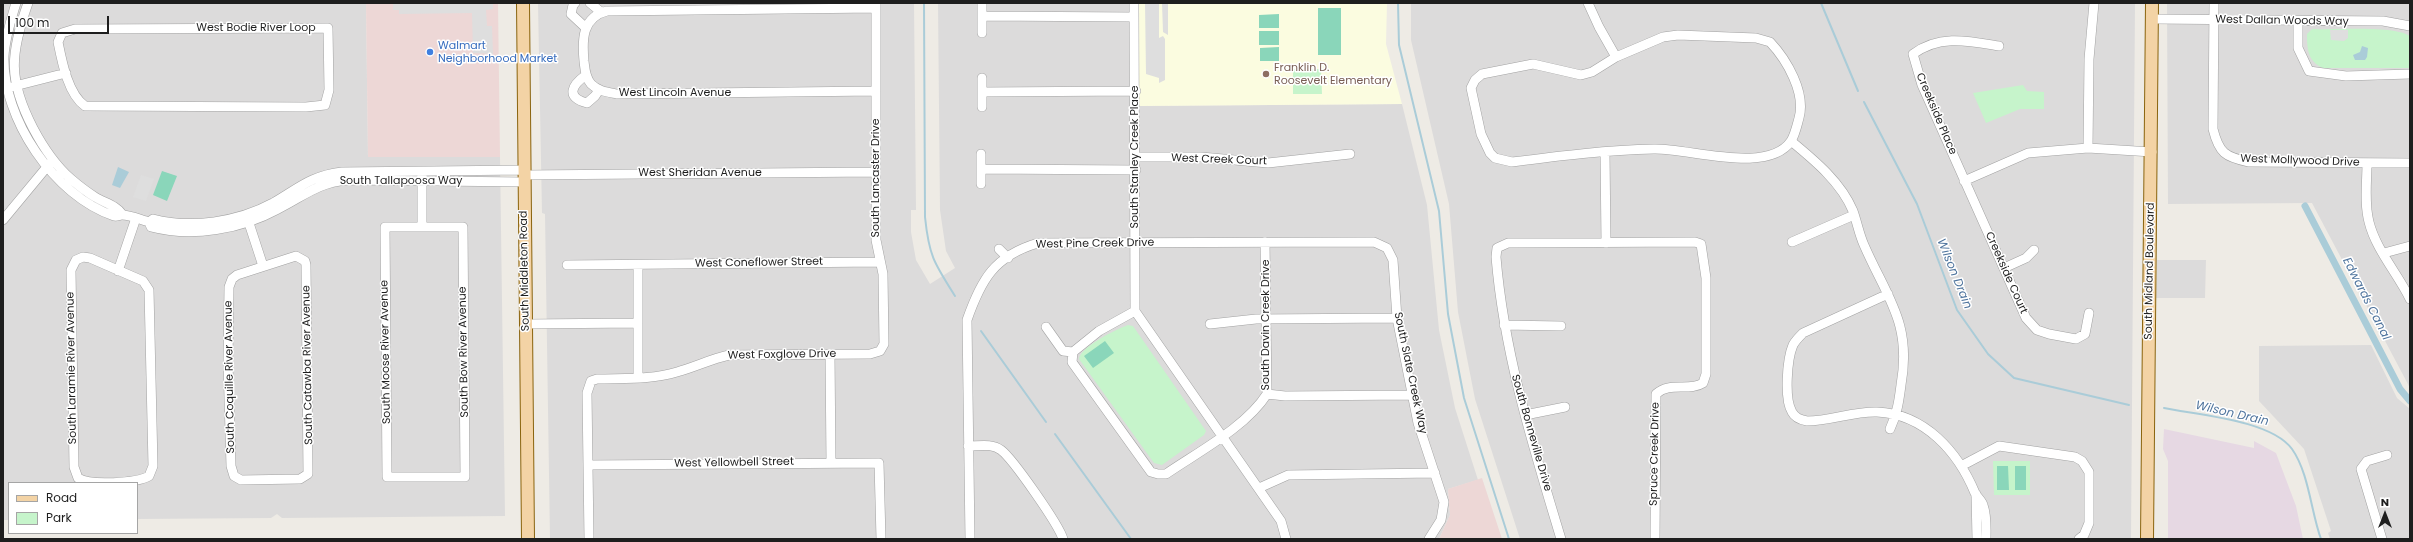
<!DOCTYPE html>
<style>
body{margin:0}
#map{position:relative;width:2413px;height:542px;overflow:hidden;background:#eeebe5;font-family:Poppins,sans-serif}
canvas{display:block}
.frame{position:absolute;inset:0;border:4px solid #1e1e1e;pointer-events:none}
.legend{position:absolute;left:8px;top:482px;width:130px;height:52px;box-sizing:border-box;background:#fff;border:1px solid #a5a5a5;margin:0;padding:5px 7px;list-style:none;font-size:12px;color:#1e1e1e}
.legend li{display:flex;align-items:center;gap:8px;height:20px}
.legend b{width:20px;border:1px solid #a5a5a5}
.north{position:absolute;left:2365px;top:494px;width:40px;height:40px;-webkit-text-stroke:3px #fff;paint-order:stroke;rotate:0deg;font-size:11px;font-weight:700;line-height:16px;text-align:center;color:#1e1e1e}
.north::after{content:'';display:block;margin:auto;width:14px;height:18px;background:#1e1e1e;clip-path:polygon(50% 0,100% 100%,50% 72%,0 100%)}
.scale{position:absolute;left:8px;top:16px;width:101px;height:18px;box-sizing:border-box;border:2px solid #1e1e1e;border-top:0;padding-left:5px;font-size:12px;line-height:14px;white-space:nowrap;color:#1e1e1e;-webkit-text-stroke:3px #fff;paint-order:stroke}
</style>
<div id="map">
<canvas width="2413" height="542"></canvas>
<div class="frame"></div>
<ul class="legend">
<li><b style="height:5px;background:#f3d3a5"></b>Road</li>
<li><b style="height:11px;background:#c6f4cb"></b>Park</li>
</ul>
<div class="north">N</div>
<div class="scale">100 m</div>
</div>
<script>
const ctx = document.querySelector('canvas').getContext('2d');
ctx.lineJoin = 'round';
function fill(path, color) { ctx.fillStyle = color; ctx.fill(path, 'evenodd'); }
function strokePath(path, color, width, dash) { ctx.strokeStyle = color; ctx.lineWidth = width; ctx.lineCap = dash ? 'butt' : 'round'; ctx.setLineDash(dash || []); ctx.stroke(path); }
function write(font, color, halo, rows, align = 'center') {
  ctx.font = font + ' Poppins,sans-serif'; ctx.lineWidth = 3; ctx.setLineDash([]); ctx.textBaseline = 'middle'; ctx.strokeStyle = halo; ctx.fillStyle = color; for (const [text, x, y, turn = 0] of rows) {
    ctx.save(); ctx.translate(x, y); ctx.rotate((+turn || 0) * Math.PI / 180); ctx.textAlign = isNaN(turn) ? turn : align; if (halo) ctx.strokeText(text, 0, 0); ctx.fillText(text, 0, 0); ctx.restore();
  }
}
const residential = new Path2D(`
 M 3,3 L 366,3 L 368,157 L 500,157 L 505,516 L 282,518 L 277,514 L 271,518 L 137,519 L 137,483 L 9,483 L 9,520 L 3,520 Z
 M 538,3 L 914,3 L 916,210 L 911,210 L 911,232 L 916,260 L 930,284 L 955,268 L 946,251 L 940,210 L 938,3 L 1138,3 L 1139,106 L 1402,104 L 1427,205 L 1439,330 L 1455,408 L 1478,480 L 1448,489 L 1450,515 L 1439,539 L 550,539 L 545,214 L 542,213 Z
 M 1411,3 L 2135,3 L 2131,539 L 1520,539 L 1475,399 L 1458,312 L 1449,204 L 1411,40 Z
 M 2167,3 L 2410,3 L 2410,388 L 2312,203 L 2168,204 Z
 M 2157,260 L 2206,260 L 2205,298 L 2156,298 Z
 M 2371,345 L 2397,398 L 2410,409 L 2410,539 L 2330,539 L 2328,533 L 2331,531 L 2304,449 L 2259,401 L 2259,346 Z`);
const commercial = new Path2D(`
 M 366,3 L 498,3 L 500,157 L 368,157 Z
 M 1482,478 L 1502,539 L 1439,539 L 1450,515 L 1448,489 Z`);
const industrial = new Path2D(`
 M 2164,429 L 2254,448 L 2254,441 L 2276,453 L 2296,506 L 2303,539 L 2168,539 L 2168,461 L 2163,449 Z`);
const education = new Path2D(`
 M 1138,3 L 1387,3 L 1386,44 L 1402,104 L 1139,106 Z`);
const park = new Path2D(`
 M 2312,29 C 2335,30 2393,25 2410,36 L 2410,68 L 2323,68 C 2308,61 2307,50 2307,34 Z
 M 1293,69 L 1321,69 L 1322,94 L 1293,94 Z
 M 2023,85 L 2027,91 L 2044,92 L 2044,109 L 2020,109 L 1986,123 L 1973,93 Z
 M 1128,325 L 1133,326 L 1206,431 L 1204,435 L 1162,465 L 1154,463 L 1079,359 C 1080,347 1117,329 1128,325 Z
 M 1993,461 L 2030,461 L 2030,495 L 1994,495 Z`);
const pitch = new Path2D(`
 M 1318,8 L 1341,8 L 1341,55 L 1318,55 Z
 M 1279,14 L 1279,28 L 1259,28 L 1259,15 Z
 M 1259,31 L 1279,31 L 1279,45 L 1259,45 Z
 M 1279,47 L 1279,61 L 1260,61 L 1260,48 Z
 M 162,171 L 177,176 L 167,201 L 153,195 Z
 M 1105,341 L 1114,353 L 1093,368 L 1084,356 Z
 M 1997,466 L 2008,466 L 2009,490 L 1997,490 Z
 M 2015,466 L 2026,466 L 2026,490 L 2015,490 Z`);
const parking = new Path2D(`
 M 393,3 L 493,3 L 493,9 L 486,10 L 487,26 L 492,26 L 493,54 L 473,53 L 472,13 L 399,14 L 399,10 L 393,10 Z
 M 1145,3 L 1159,3 L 1159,38 L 1163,36 L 1165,39 L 1165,80 L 1159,83 L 1159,78 L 1146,74 Z
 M 1162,3 L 1168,3 L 1168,35 L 1163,32 Z
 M 2330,30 L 2348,30 L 2348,38 L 2344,41 L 2331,40 Z
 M 141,175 L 154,179 L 146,201 L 133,197 Z`);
const water = new Path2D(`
 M 2362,46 L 2368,48 L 2367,57 L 2365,60 L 2355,60 L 2353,55 L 2360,52 Z
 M 118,167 L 129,172 L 120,188 L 112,185 Z`);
const stream = new Path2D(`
 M 924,3 L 925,217 C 929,256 934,263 955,296
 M 1398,3 L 1399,45 L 1439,211 L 1448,314 L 1464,398 L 1509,539
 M 1821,3 L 1858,91
 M 1864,102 L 1917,204 L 1957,310 L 1988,354 L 2014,378 L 2129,405
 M 981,331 L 1046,422
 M 2164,408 C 2198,415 2271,420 2292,449 C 2309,473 2311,512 2321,539
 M 1055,434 L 1131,539`);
const canal = new Path2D(`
 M 2305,206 L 2400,389 L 2410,401`);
const minor = new Path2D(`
 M 16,3 C 11,20 5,38 4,56 C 2,118 54,196 114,216 C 117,217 119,215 122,215 C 131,215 141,220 149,222 L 153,219 C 191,229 238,222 273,203 C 299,188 310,176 342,172 L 524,170
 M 28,3 C 10,54 8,80 33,128 C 43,147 55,165 71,179 C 78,185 87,192 95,197 C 105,203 116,205 123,215
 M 575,3 L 573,5 L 571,14 L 586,28
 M 590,3 L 601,12
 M 1134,3 L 1135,311 L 1281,521 L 1286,539
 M 1588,3 L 1599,27 L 1616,57
 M 2214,3 L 2213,129 C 2219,153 2225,157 2249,162 L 2410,163
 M 876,8 L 607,11 C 582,17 582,40 584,61 C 585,69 585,77 591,84 C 598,91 607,92 617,94 L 876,91
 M 982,16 L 1134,17
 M 2153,19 L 2383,21 L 2410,26
 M 2298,21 L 2298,48 L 2309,71 L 2346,76 L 2410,74
 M 328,28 L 329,90 L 325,105 L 306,107 L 85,106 C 68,94 62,62 58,42 L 62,33 L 75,29 Z
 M 982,33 L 982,3
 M 1678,35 L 1756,38 L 1770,42 C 1787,60 1806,93 1799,118 C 1797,125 1795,135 1791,141 C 1768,175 1689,148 1654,149 C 1607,150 1559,156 1512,162 L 1495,158 L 1490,153 L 1481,134 L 1471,88 L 1475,80 L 1482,74 L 1533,64 L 1581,75 L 1592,72 L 1616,57 L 1663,37 Z
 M 1999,46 C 1969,41 1940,34 1913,54 L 1922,85 L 2026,318 L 2037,330 L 2049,334 L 2076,339 L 2085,334 L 2089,313
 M 586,75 C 572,85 565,97 587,103 L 595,96 L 599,90
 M 982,78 L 982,92 L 1136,91
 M 11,87 L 66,73
 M 982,92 L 982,107
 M 1791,141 C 1814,160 1841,182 1853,211 C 1857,222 1859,234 1864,245 C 1887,298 1912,323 1901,385 C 1899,401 1897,414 1890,429
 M 2088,148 L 2089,59 L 2094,3
 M 1605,152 L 1606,243
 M 981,154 L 981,169 L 1136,170
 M 1136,157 L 1201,157 L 1268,163 L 1350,154
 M 2367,163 C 2367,182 2364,203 2369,222 C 2376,250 2398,274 2410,299
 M 981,169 L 981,184
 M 524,175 L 876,172
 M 1964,181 L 2028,153 L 2088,148 L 2152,152
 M 247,217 L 263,266
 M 3,220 L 51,162
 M 149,222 L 151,227 C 193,238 241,229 278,209 C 304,196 317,183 347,180 L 524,182
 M 385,227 L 463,227 L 465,477 L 387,477 Z
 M 422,227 L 422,175
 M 1792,242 L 1854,215
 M 999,249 L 1008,258
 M 2384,253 L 2410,246
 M 296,256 L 305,261 L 306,265 L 308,474 L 300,479 L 241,480 L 234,476 L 231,466 L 228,363 L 229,287 L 232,279 L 237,275 Z
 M 83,257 L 90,258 L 143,281 L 149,290 L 153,466 L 149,476 C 137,483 90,486 78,478 L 74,467 L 71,270 L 76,260 Z
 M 567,265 L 880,262
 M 638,265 L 638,378
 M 2004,268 L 2026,258 L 2034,250
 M 118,271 L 136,218
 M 1888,294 L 1803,333 C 1799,337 1795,341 1793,345 C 1787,359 1784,399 1792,412 C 1795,418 1801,420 1807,421 C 1831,421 1854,411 1877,412 C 1925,414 1958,452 1975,493 C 1977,497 1982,501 1983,505 C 1987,516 1986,528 1986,539
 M 1135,311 L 1099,331 L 1073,352 L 1072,362 L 1151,472 L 1158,474 L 1166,474 C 1198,452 1246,427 1267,394 L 1265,242
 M 526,324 L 638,323
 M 1210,324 L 1256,319 L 1397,318
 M 1504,325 L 1561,326
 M 1046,327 L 1063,351 L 1073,352
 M 830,354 L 831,463
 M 1267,394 L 1285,396 L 1412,395
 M 1525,415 L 1565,407
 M 968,446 C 979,446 992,443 1001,450 C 1013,459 1059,525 1063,539
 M 588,465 L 879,463 L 881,539
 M 1963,465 L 1999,446 L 2075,457 L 2082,461 L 2089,472 L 2089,523 L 2084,535 L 2079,539
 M 1259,488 L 1288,475 L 1435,473
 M 1976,494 L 1977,539
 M 589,539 L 587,393 L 591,381 L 597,379 C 624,378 651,380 677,372 C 695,367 711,359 729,355 L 870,354 L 880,351 L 884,344 L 883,274 L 876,240 L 876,3
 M 970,539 L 967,320 C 981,280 994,256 1038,243 L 1374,242 L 1387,248 L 1393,260 L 1397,318 L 1418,423 L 1444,502 L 1441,520 L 1429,539
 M 1561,539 C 1533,446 1504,354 1496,257 L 1497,248 L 1508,243 L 1695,242 L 1701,244 L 1706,278 L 1706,374 L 1703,383 C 1689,392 1670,381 1656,394 L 1655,539
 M 2382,539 L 2361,469 L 2367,461 L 2387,455`);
const major = new Path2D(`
 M 523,3 L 528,539
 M 2147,539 L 2152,3`);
const markers = [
 [430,52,4,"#3f7fe0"],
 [1266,74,4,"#8d6e63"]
];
const streetNames = [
 ["West Dallan Woods Way",2282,21,1],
 ["West Bodie River Loop",256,28],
 ["West Lincoln Avenue",675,93],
 ["Creekside Place",1936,114,67],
 ["South Stanley Creek Place",1135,157,-90],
 ["West Creek Court",1219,160,2],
 ["West Mollywood Drive",2300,161,2],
 ["West Sheridan Avenue",700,173],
 ["South Lancaster Drive",876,178,-90],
 ["South Tallapoosa Way",401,181],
 ["West Pine Creek Drive",1095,244,-1],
 ["West Coneflower Street",759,263,-1],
 ["South Middleton Road",525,271,-91],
 ["South Midland Boulevard",2150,271,-89],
 ["Creekside Court",2006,273,66],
 ["South Davin Creek Drive",1266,325,-90],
 ["South Moose River Avenue",386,352,-91],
 ["South Bow River Avenue",464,352,-91],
 ["West Foxglove Drive",782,355,-1],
 ["South Catawba River Avenue",308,365,-91],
 ["South Laramie River Avenue",72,368,-91],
 ["South Slate Creek Way",1410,373,78],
 ["South Coquille River Avenue",230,377,-91],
 ["South Bonneville Drive",1531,433,74],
 ["Spruce Creek Drive",1655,454,-89],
 ["West Yellowbell Street",734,463,-1]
];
const shopNames = [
 ["Walmart",438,46],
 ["Neighborhood Market",438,59]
];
const educationNames = [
 ["Franklin D.",1274,68],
 ["Roosevelt Elementary",1274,81]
];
const waterNames = [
 ["Wilson Drain",1954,274,68],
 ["Edwards Canal",2366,299,63],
 ["Wilson Drain",2232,414,13]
];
fill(residential, '#dcdbdb');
fill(commercial, '#edd7d6');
fill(industrial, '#e6d8e3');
fill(education, '#fbfce0');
fill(park, '#c6f4cb');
fill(pitch, '#8ad6ba');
fill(parking, '#dedede');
fill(water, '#aaccd8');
strokePath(stream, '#aaccd8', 2);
strokePath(canal, '#aaccd8', 7);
strokePath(minor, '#a2a2a2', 10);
strokePath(major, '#8a640e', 14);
strokePath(minor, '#fff', 9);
strokePath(major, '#f3d3a5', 12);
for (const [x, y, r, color] of markers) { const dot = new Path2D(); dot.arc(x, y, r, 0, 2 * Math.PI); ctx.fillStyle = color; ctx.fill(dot); strokePath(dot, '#fff', 1.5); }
write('11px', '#1e1e1e', '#fff', streetNames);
write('11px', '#366cbe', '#fff', shopNames, 'left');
write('11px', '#785e54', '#fff', educationNames, 'left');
write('italic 12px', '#50759e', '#fff', waterNames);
</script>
